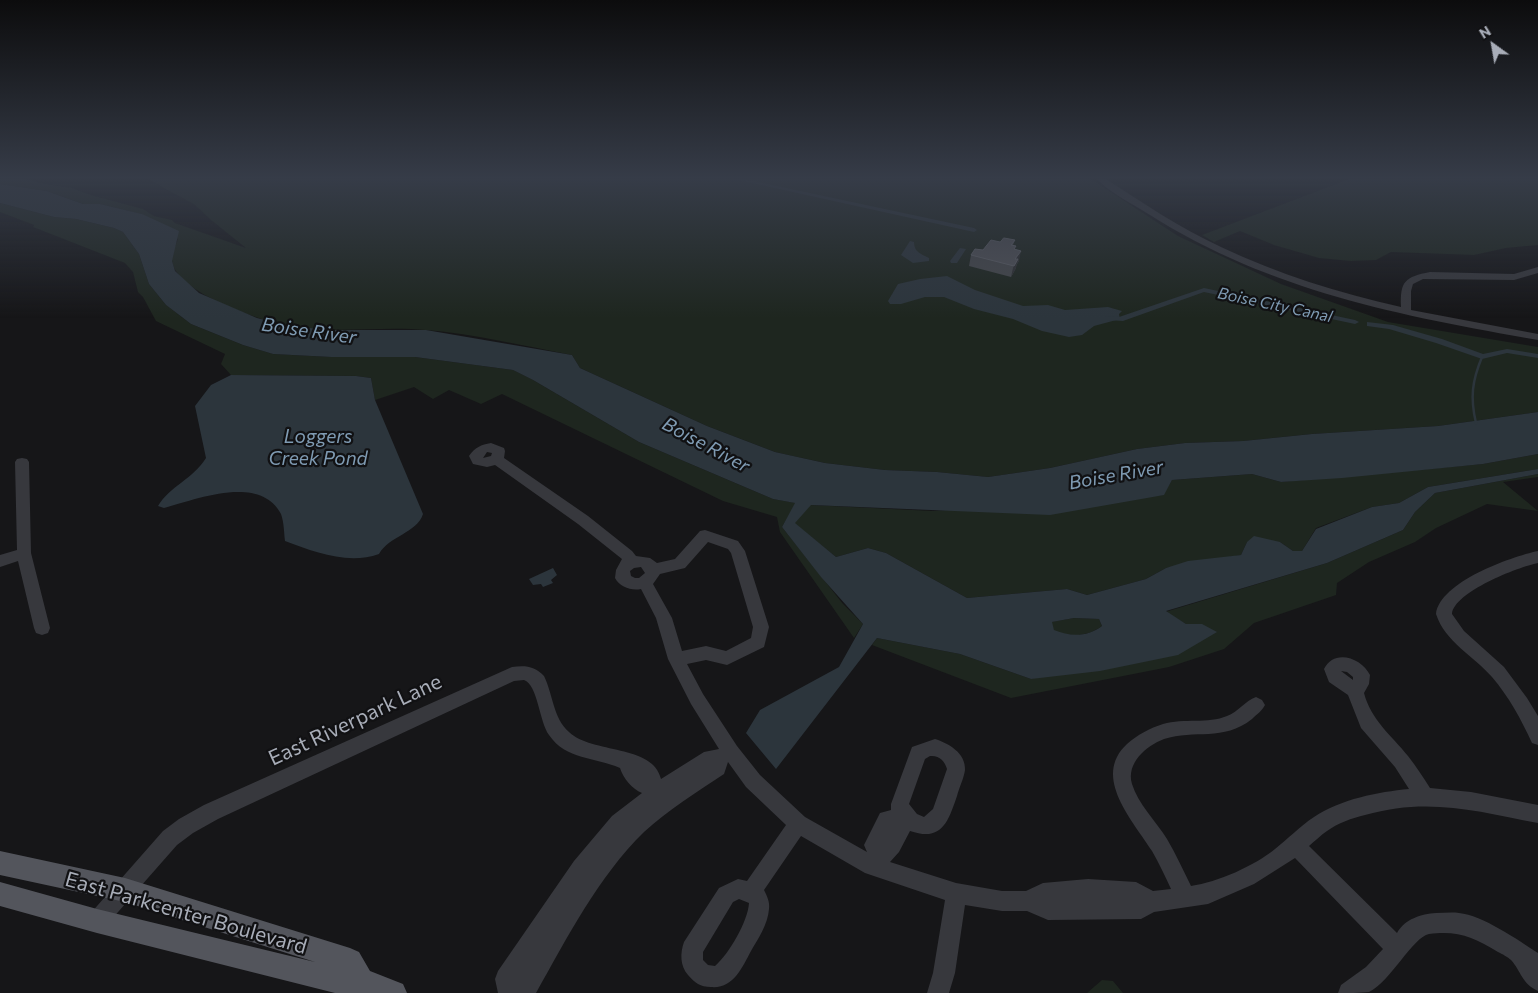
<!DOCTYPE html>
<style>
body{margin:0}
#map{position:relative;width:1538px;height:993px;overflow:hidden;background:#161618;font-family:Commissioner,sans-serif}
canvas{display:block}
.north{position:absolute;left:1468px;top:20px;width:50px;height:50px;-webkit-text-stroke:4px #111113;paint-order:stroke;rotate:328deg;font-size:14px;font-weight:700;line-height:20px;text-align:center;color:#a8adb8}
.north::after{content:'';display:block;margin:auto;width:18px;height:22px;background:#a8adb8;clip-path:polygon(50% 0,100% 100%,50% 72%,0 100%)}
</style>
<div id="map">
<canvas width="1538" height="993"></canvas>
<div class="north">N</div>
</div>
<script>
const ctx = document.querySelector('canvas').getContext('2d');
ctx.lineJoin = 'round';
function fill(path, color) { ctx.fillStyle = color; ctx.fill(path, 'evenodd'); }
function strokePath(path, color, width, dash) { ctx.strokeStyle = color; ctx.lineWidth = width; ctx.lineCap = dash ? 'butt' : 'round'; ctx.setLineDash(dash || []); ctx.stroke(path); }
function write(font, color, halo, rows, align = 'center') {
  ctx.font = font + ' Commissioner,sans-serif'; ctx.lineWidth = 4.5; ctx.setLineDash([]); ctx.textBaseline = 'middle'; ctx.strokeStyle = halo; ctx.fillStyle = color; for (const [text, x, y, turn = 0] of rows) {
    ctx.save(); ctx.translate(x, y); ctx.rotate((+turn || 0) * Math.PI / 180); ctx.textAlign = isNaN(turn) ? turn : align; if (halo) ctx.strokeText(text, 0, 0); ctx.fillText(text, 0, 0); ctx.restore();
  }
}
const green = new Path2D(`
 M 0,179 L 26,179 L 40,183 L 72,188 L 91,195 L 143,209 L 154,216 L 172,220 L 175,223 L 246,248 L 211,220 L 194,204 L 169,191 L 149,179 L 1091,179 L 1178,236 L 1281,284 L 1388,322 L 1538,347 L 1538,412 L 1438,426 L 1312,434 L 1243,441 L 1185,443 L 1137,449 L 1050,468 L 988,477 L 937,472 L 885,470 L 825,463 L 775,452 L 707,426 L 580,368 L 572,355 C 524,346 475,334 426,330 C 381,326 335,334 290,326 C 263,322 174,292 172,260 C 171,253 176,245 178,239 L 141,214 L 100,204 L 83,204 L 47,191 L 0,184 Z
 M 1349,179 L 1538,179 L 1538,245 L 1506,248 L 1474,255 L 1391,252 L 1376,260 L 1351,261 L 1319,258 L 1274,245 L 1240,231 L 1214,242 L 1202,235 Z
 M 0,203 L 54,217 L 76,219 L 114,228 L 123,232 L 139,254 L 149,284 L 166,305 L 191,324 L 243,345 L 273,354 L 331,357 L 415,357 L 513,370 L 533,380 L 639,442 L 773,499 L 796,503 L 782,527 L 843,604 L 863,624 L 854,638 L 780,532 L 777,517 L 723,501 L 502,394 L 481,404 L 449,390 L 433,399 L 414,387 L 375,400 L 371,378 L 356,376 L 231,375 L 221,364 L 225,354 L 156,321 L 143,297 L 138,292 L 133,272 L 125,263 L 33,227 L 34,225 L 0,212 Z
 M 1538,454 L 1538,469 L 1428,487 L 1399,503 L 1372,507 L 1316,528 L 1302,551 L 1293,551 L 1280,542 L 1247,542 L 1241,555 L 1166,568 L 1146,579 L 1087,595 L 1067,589 L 967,598 L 886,553 L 868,548 L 836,557 L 794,523 L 810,505 L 933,511 L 1163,495 L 1172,480 L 1252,474 L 1281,482 L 1483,464 Z
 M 1538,474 L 1538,477 L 1503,482 L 1538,511 L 1487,504 L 1436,528 L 1415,542 L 1369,562 L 1337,583 L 1336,595 L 1254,623 L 1224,649 L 1169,667 L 1011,698 L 872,645 L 877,638 L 960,654 L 1031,679 L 1202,624 L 1186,624 L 1165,612 L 1327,563 L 1403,530 L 1415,512 L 1435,493 Z
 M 1074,618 L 1099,619 L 1102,626 C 1087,637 1071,637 1054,631 L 1051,622 Z
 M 1102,980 L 1113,981 L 1123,993 L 1087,993 Z`);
const water = new Path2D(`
 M 0,184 L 47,191 L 83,204 L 100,204 L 142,214 L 179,231 L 172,261 L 175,271 L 199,293 L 257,318 L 289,326 L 331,330 L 426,330 L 572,355 L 580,368 L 707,426 L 775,452 L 825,463 L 885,470 L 937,472 L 988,477 L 1050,468 L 1137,449 L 1185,443 L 1243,441 L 1312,434 L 1438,426 L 1538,412 L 1538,454 L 1483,464 L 1342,478 L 1281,482 L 1252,474 L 1172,480 L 1164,495 L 1050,515 L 811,505 L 795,523 L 836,557 L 868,548 L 886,553 L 967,598 L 1067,589 L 1087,595 L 1146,579 L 1166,568 L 1188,561 L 1241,555 L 1247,542 L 1254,536 L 1280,542 L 1293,551 L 1302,551 L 1316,529 L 1372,507 L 1399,503 L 1428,487 L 1538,469 L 1538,474 L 1435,493 L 1415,512 L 1403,530 L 1327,563 L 1166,611 L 1186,624 L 1202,624 L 1217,632 L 1178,655 L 1100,671 L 1031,679 L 960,654 L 877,638 L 776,769 L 746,733 L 760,710 L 839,667 L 863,624 L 821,577 L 782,527 L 795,503 L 773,499 L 639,442 L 533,380 L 513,370 L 415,357 L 331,357 L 273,354 L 243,345 L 191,324 L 166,305 L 149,284 L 139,254 L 123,232 L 114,228 L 76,219 L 54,217 L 0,203 ZM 1074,618 L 1099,619 L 1102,626 C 1087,637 1071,637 1054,630 L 1052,622 Z
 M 910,241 L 914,242 C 914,252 921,254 929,258 L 929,261 L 913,263 L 901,255 Z
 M 947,276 L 975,290 L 1023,306 L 1048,305 L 1065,310 L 1108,307 L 1122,311 L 1119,314 L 1120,319 L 1094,326 L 1082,335 L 1069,337 L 1042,331 L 1013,319 L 974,309 L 944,297 L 925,297 L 901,304 L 890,304 L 888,301 L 898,284 L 920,279 Z
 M 231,375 L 356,376 L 371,378 L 375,400 L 423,514 C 417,533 389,536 379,554 C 348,565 314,552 285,541 C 284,533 284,522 281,514 C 260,474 197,499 164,508 L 158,506 C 170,486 193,479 206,458 L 195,406 L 211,385 Z
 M 553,568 L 557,575 L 551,580 L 553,583 L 543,587 L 541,584 L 533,585 L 529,579 Z`);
const stream = new Path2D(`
 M 1476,423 C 1470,398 1472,381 1482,357`);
const canal = new Path2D(`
 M 734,179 L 744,179 L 974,228 L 977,230 L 974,232 Z
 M 960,248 L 966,249 L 957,263 L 951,263 L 950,261 Z
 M 1204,288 L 1355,320 L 1359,322 L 1355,324 L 1204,292 L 1123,321 L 1107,320 L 1103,318 L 1107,316 L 1119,317 Z
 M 1367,322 L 1393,325 L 1442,339 L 1483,354 L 1507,349 L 1538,354 L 1538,358 L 1507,353 L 1482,359 L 1436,343 L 1389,329 L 1367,326 Z`);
const minor = new Path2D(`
 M 1097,179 L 1106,179 C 1143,203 1180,228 1221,247 C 1278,274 1339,293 1401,307 C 1400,281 1405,277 1430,272 L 1514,274 L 1538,267 L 1538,273 L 1514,280 L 1423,279 L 1413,284 L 1411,291 L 1411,310 L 1538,334 L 1538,340 C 1401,316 1270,291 1150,215 C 1133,204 1111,194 1097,179 Z
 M 491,443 L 504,448 L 505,451 L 504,458 L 588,516 L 632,551 L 636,556 L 650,558 L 657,563 L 675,559 L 700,531 L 705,530 L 738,541 L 745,551 L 769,627 L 764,647 L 727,665 L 706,660 L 687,664 L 703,694 L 737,746 L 760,775 L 805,817 L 867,852 L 864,845 L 880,813 L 891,810 L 891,804 L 912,747 L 935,739 C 948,743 966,753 965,770 C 964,778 959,788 957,796 C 948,822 942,842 910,831 L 899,852 L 890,862 L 956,883 L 1002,891 L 1026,891 L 1043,883 L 1088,879 L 1136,882 L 1153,891 L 1171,889 C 1165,876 1159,863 1152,851 C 1134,822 1091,777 1127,744 C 1137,735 1150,728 1163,724 C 1184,718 1208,724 1227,716 C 1238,712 1245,701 1256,697 L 1262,700 L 1265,705 C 1262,711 1257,714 1252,719 C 1223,742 1195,729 1164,739 C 1146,746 1126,763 1132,784 C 1138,804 1156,821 1167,839 C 1176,854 1183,870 1191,886 C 1218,882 1254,866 1275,849 C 1288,839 1300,826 1314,817 C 1341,799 1378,792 1409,789 L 1395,767 L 1361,728 L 1348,695 L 1329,682 L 1324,669 C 1334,648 1362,658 1370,675 L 1369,684 L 1364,693 C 1371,720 1391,735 1408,756 C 1416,766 1423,777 1430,788 L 1471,792 L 1538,805 L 1538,823 C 1477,811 1427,797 1365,815 C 1352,818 1338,823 1327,831 C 1321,835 1315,841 1309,846 L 1397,933 C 1405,919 1421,914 1436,913 C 1444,913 1452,912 1459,913 C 1482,915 1518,940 1538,953 L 1538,991 C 1522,984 1521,971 1511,960 C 1508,957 1502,954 1498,952 C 1474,937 1457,930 1429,934 C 1413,937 1390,982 1369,992 C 1361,993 1347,993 1338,993 L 1341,985 L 1366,967 L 1383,949 L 1295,858 L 1254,884 L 1208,904 L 1154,912 L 1141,919 L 1048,920 L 1027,911 L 1002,911 L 965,905 L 955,973 L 949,993 L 927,993 L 933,973 L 945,900 L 865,873 L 801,836 L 764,890 C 767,896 770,902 769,909 C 768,924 758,939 751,951 C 742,968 733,989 711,987 C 700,987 695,983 688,975 C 680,966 680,953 684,942 L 719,888 L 738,879 L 747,881 L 786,825 L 746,787 L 728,762 L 724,774 C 697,792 668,810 644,832 C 598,877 567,938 536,993 L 498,993 L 495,979 L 498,971 L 574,861 L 612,816 L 642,793 C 632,789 623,778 620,768 C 595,757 566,760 549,735 C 539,721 538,685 524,680 L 514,681 L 218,819 L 193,833 L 177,845 L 104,928 L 97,931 L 90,928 L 87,921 L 90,914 L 163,831 L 179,819 L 204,805 L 512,667 C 525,665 535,666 544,676 C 553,694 553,718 569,732 C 592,754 653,744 661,779 L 704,752 L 719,749 L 691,704 L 668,659 L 656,618 L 641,589 C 631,591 620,587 615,578 L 616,570 L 622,559 L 578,524 L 495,465 L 487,467 L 473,464 L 469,456 C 475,447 481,445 491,443 ZM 487,452 L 492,453 L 491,456 L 483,458 ZM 708,542 L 728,549 L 731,553 L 753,627 L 751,638 L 726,651 L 706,646 L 682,651 L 672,618 L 653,584 L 660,574 L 685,568 ZM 641,567 L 645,573 L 639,578 L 635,578 L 631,576 L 630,571 L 634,568 ZM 1341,671 L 1347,672 L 1353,677 L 1353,680 ZM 930,756 C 939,755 945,761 947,769 L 933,809 L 924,817 L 917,814 L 909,804 L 925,759 ZM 739,899 L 749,903 C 748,921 729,954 715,966 L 708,965 L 703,960 L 703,952 L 733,902 Z
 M 22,458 L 27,459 L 29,462 L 31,553 L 50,628 L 48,633 L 42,635 L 36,633 L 34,628 L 18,561 L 0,567 L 0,555 L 17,550 L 15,462 L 17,459 Z
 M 1538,551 L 1538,563 C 1518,567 1454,592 1452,614 L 1464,631 L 1504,667 L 1527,698 L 1538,716 L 1538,745 L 1532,743 C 1521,719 1509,697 1492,677 C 1474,656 1445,642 1436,614 C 1440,582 1510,557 1538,551 Z`);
const major = new Path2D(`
 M 0,851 L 125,878 L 350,948 L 359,952 L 370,971 L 403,984 L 407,993 L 335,993 L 97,933 L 0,906 L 0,882 L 97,909 L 315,962 L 125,902 L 0,875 Z`);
const wall = new Path2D(`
 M 1015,240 L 1013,245 L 1019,261 L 1017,264 L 1015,270 L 1011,277 L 969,266 L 971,255 L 1000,242 Z`);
const shadedWall = new Path2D(`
 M 1021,251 L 1019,261 L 1017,264 L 1015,270 L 1011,277 L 1015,259 Z`);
const building = new Path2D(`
 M 1004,238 L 1015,240 L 1011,245 L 1016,246 L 1014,249 L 1021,251 L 1015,259 L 1018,259 L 1014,266 L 971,255 L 975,249 L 983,250 L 991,240 L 1000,242 Z`);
const farWaternames = [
 ["Boise City Canal",1275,305,12]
];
const waterNames = [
 ["Boise River",309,331,8],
 ["Loggers",318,437],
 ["Creek Pond",318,459],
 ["Boise River",706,445,28],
 ["Boise River",1116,475,-10]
];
const nearStreetnames = [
 ["East Riverpark Lane",355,720,-25],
 ["East Parkcenter Boulevard",186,913,16]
];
fill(green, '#1e261f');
fill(water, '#2c353c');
strokePath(stream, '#2c353c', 2.5);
fill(canal, '#2c353c');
fill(minor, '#37383d');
fill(major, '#53555c');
fill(wall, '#47494d');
fill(shadedWall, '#2f3033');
fill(building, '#525359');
strokePath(building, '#5f6168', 1);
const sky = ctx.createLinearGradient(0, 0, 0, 318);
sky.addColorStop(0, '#0c0c0d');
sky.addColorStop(0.56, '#363c48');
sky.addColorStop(1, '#363c4800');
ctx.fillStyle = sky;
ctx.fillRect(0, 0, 1538, 318);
write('italic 16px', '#7f9bb3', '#111113', farWaternames);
write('italic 19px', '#7f9bb3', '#111113', waterNames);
write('21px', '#a8adb8', '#111113', nearStreetnames);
</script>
